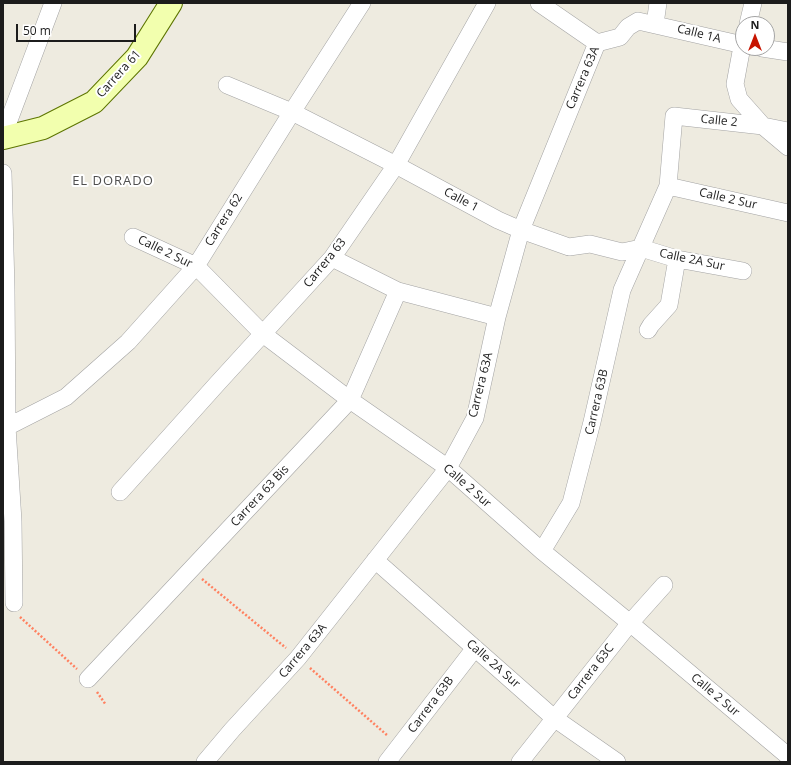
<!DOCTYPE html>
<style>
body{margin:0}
#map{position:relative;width:791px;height:765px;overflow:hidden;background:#eeebe0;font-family:"Open Sans",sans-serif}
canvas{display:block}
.frame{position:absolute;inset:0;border:4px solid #1c1c1c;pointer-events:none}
.north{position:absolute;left:735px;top:16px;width:40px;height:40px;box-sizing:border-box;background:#fff;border:1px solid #a4a4a4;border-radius:50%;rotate:0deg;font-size:11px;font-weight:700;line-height:16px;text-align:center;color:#1c1c1c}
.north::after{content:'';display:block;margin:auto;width:14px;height:18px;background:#c71400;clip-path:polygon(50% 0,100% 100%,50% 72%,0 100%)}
.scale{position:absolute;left:16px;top:24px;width:120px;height:18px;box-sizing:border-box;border:2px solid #1c1c1c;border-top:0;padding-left:5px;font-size:12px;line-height:14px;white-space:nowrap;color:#1c1c1c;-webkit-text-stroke:3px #fff;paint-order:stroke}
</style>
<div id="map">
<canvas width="791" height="765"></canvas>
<div class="frame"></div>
<div class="north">N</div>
<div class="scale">50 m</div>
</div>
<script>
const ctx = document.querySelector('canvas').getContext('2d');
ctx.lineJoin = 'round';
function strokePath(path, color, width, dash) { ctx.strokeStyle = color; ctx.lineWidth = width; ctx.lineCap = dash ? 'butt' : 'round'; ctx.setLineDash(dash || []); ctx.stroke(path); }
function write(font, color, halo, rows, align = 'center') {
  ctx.font = font + ' "Open Sans",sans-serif'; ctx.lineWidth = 4; ctx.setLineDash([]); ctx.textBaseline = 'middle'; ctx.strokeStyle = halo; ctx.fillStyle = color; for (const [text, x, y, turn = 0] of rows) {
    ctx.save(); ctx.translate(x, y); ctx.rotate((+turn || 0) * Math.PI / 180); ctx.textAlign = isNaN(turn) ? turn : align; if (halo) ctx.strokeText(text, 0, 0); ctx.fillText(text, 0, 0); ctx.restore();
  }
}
const path = new Path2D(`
 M 202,579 L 286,648
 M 20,617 L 77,669
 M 310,668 L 388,736
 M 97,692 L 106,705`);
const street = new Path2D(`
 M 539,3 L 597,43
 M 655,24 L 658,3
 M 748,24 L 753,3
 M 743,41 L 735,84 L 739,99 L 763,126 L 788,147
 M 597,43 L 620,37 L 628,27 L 638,21 L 743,45
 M 762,48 L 788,52
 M 227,85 L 292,112 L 396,165 L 498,220 L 521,230 L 569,247 L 590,244 L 622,252 L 641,248 L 677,259 L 743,271
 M 3,136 L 53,3
 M 3,173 L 6,289 L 7,427 L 13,521 L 14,603
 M 668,186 L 788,213
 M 133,237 L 196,266 L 263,334 L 350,400 L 448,468 L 542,551 L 630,623 L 788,756
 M 332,258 L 398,291 L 497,317
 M 648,330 L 651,325 L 669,305 L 677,259
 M 3,427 L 7,427 L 66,397 L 128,342 L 196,266 L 292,112 L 362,3
 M 120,492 L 216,385 L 332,258 L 396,165 L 487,3
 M 542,551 L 571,503 L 592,422 L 622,290 L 668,186 L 674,116 L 763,126 L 788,131
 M 375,560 L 554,718 L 617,762
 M 88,679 L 350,400 L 398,291
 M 205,762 L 232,730 L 298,658 L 448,468 L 475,418 L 497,317 L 521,230 L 597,43
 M 387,762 L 475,648
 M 520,762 L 630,623 L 664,585`);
const secondary = new Path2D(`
 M 3,138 L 43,128 L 94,102 L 137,57 L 171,3`);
const streetNames = [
 ["Calle 1A",699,34,14],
 ["Carrera 61",119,74,-48],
 ["Carrera 63A",583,78,-67],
 ["Calle 2",719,121,6],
 ["Calle 2 Sur",728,199,13],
 ["Calle 1",461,200,28],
 ["Carrera 62",224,220,-58],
 ["Calle 2 Sur",165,252,26],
 ["Calle 2A Sur",692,260,12],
 ["Carrera 63",325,263,-51],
 ["Carrera 63A",481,385,-76],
 ["Carrera 63B",597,402,-77],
 ["Calle 2 Sur",467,486,41],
 ["Carrera 63 Bis",260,496,-47],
 ["Carrera 63A",303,651,-50],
 ["Calle 2A Sur",493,664,41],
 ["Carrera 63C",591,672,-52],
 ["Calle 2 Sur",715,695,40],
 ["Carrera 63B",431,705,-53]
];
const neighbourhoodNames = [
 ["EL DORADO",113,181]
];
strokePath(street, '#a3a3a3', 18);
strokePath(secondary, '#5d7500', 24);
strokePath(path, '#ff8160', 2.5, [2, 2]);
strokePath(street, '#fff', 17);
strokePath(secondary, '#f2ffae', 22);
write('12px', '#1c1c1c', '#fff', streetNames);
ctx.letterSpacing = '1px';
write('13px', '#4f4f4f', '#fff', neighbourhoodNames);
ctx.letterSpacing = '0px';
</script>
